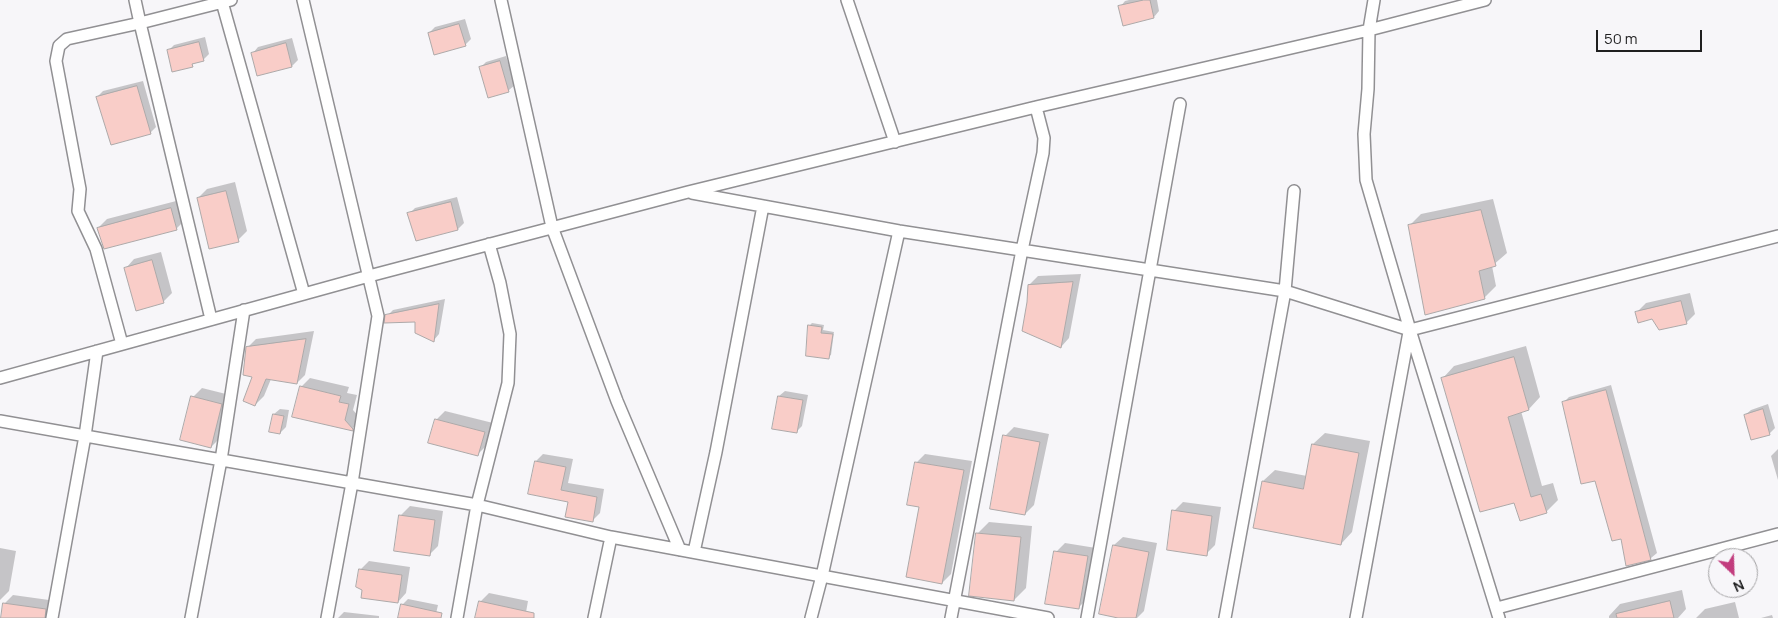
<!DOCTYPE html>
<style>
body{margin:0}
#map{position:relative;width:1778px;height:618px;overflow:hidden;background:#f7f6f9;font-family:Manrope,sans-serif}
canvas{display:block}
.north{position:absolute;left:1708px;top:548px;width:50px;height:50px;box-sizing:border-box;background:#f7f6f9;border:1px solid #a1a0a2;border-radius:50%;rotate:156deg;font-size:14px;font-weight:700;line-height:20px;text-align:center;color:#1f1f20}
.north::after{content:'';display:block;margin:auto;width:18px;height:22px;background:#c23d7e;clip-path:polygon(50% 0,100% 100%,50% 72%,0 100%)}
.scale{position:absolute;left:1596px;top:30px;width:106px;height:22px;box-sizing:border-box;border:2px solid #1f1f20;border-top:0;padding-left:6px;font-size:15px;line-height:18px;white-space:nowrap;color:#1f1f20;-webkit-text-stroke:4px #f7f6f9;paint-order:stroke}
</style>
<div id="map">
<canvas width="1778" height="618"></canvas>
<div class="north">N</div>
<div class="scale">50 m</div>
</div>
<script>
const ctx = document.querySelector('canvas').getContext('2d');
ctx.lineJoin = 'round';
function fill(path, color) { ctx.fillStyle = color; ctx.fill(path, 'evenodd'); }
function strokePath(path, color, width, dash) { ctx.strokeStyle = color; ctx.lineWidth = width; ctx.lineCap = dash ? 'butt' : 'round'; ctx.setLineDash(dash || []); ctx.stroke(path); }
const shadow = new Path2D(`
 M 1129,0 L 1157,0 L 1159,11 L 1154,17 L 1120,7 L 1125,1 Z
 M 465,19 L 471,39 L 465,45 L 429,33 L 435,27 Z
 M 205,37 L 209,54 L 203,60 L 196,61 L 192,65 L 168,51 L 174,45 Z
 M 292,38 L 298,60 L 292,66 L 258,74 L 253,53 L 258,47 Z
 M 506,56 L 515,85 L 509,90 L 488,96 L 480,68 L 486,62 Z
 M 143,81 L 156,127 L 150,133 L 97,97 L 103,91 Z
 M 235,182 L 247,231 L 238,240 L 198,198 L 207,189 Z
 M 457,197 L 464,223 L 458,229 L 416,240 L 409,214 L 415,208 Z
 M 1493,199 L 1507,253 L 1492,266 L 1496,286 L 1484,298 L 1409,226 L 1421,214 Z
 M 180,200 L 185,220 L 176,229 L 98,228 L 107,219 Z
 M 161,252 L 172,293 L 163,302 L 126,268 L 134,259 Z
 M 1081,274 L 1069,338 L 1061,347 L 1028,303 L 1029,285 L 1038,276 Z
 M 1690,293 L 1695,314 L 1686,323 L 1652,318 L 1637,312 L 1646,303 Z
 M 445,299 L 439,334 L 434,340 L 416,321 L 387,316 L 393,310 Z
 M 812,323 L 824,325 L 823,330 L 834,332 L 831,355 L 828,357 L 809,326 Z
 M 314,331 L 305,375 L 297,383 L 271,379 L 264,396 L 255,405 L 254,376 L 247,348 L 256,339 Z
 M 1526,346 L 1540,397 L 1529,409 L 1521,411 L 1542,486 L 1553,483 L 1558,500 L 1546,512 L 1515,501 L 1443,378 L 1454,366 Z
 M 310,378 L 349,387 L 347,393 L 357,395 L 353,410 L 361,419 L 352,429 L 301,387 Z
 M 1611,385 L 1657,553 L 1651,558 L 1627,565 L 1622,538 L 1563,403 L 1569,397 Z
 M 202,388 L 230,395 L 220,438 L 211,447 L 193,397 Z
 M 785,391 L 808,395 L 802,426 L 796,432 L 779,396 Z
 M 1768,404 L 1775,428 L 1770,433 L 1752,439 L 1745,415 L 1751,410 Z
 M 280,409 L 289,410 L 286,427 L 280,433 L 274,414 Z
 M 445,411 L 493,423 L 487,445 L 478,454 L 436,420 Z
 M 1014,427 L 1049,434 L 1034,505 L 1025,514 L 1005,436 Z
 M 1325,433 L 1370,441 L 1352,532 L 1341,544 L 1263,481 L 1275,470 L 1307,476 L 1313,444 Z
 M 1778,449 L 1778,480 L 1771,456 Z
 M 543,454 L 573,459 L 568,483 L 604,489 L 600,513 L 592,521 L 569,501 L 536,461 Z
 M 925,454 L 972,461 L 951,574 L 942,583 L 921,506 L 916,463 Z
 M 1183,502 L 1221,507 L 1215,545 L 1206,554 L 1174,511 Z
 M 410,506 L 443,511 L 438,546 L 429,555 L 401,515 Z
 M 989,522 L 1032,526 L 1026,588 L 1014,600 L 977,534 Z
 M 1123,537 L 1157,543 L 1144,611 L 1137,618 L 1125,618 L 1114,545 Z
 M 1065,543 L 1096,548 L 1087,599 L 1078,608 L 1056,552 Z
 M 0,548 L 16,551 L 9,591 L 0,600 Z
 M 369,561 L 410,567 L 406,593 L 398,602 L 363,589 L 360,570 Z
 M 1682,590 L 1686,609 L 1678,618 L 1609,618 L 1609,616 L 1620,604 Z
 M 489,593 L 528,601 L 525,618 L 476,618 L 480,602 Z
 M 13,595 L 49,600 L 47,618 L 2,618 L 4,604 Z
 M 408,599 L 438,605 L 435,618 L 399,618 L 402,605 Z
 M 1735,602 L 1739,618 L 1696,618 L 1705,609 Z
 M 344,612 L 379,616 L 379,618 L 338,618 Z
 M 1772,615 L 1773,618 L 1761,618 Z`);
const building = new Path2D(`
 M 1144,0 L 1150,0 L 1154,18 L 1123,26 L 1118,6 Z
 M 459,24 L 466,46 L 434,55 L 428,33 Z
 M 199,42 L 204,61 L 192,64 L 193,67 L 172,72 L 167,50 Z
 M 286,43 L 292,67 L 257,76 L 251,53 Z
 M 500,61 L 509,92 L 488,98 L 479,67 Z
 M 137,86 L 151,134 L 111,145 L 96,97 Z
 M 226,191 L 239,242 L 209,249 L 197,198 Z
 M 451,202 L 458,230 L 416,241 L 407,213 Z
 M 171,208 L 177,230 L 104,249 L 97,228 Z
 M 1481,210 L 1496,266 L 1479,271 L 1485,299 L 1425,315 L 1408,225 Z
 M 152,260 L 164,303 L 136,311 L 124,268 Z
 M 1073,282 L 1061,348 L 1022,331 L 1027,302 L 1028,285 Z
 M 1681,301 L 1687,324 L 1659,330 L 1652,319 L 1638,323 L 1635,312 Z
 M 439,304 L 434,342 L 415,333 L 415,322 L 384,323 L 385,315 Z
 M 808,325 L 822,327 L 821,333 L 833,334 L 829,359 L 806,356 Z
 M 306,339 L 297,384 L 266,379 L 255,406 L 243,401 L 252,377 L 243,375 L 246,347 Z
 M 1514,357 L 1529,410 L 1508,417 L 1531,497 L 1541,494 L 1547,513 L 1520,521 L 1514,503 L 1480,512 L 1441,378 Z
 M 300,386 L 341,396 L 339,402 L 349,404 L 345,420 L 353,429 L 353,431 L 292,417 Z
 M 1606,390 L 1651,560 L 1626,566 L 1621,539 L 1612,541 L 1595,481 L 1581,484 L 1562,402 Z
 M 191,396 L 222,404 L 211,448 L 180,440 Z
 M 778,396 L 803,400 L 797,433 L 772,429 Z
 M 1763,409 L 1770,435 L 1751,440 L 1744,415 Z
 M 273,414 L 284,416 L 280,434 L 269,432 Z
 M 435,419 L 485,432 L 478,456 L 428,443 Z
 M 1003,435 L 1040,442 L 1025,515 L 990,509 Z
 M 1312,444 L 1359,453 L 1341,545 L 1253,528 L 1262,481 L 1303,489 Z
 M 535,461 L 566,467 L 561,490 L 597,497 L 593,522 L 565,517 L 568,502 L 528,494 Z
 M 915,462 L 964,470 L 942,584 L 906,577 L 919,507 L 907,505 Z
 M 1172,510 L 1212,516 L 1207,556 L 1167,550 Z
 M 399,515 L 435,520 L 430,556 L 394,551 Z
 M 976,533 L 1021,537 L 1014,601 L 969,596 Z
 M 1113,545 L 1149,552 L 1136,618 L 1118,618 L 1099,614 Z
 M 1054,551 L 1088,556 L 1079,609 L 1045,604 Z
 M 359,569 L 402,575 L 398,603 L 361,598 L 362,590 L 356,587 Z
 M 479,601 L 534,613 L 534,618 L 475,618 Z
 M 1670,601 L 1674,618 L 1617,618 L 1616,614 Z
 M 3,603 L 46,609 L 45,618 L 1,618 Z
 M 401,604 L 442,613 L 441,618 L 398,618 Z`);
const minor = new Path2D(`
 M 303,0 L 378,316 L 352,483 L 327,618
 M 501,0 L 552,227 L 617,401 L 680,550
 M 847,0 L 895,142
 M 1374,0 L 1369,30 L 1368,89 L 1364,134 L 1366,180 L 1410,330 L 1499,618
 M 222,2 L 304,294
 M 692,193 L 899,231 L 1285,291 L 1410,330 L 1778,236
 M 211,319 L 140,23 L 231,0
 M 122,344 L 96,249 L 78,211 L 80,189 L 56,61 L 59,46 L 67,39 L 140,23 L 135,0
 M 0,378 L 369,276 L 688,192 L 1036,107 L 1369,30 L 1485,0
 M 0,421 L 477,505 L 611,537 L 1048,618
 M 694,552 L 716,452 L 763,206
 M 1497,608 L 1778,534
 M 52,618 L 85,436 L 97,351
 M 191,618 L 221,460 L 244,310
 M 457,618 L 477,505 L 508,383 L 510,334 L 500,283 L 489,244
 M 594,618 L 611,537
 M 811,618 L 822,576 L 899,231
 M 951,618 L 1022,250 L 1043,153 L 1044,138 L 1036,107
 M 1087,618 L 1180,104
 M 1225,618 L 1285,291 L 1294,191
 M 1356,618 L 1409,332`);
fill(shadow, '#0003');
fill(building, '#f9cdc8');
strokePath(building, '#ada9a9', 1);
strokePath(minor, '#919093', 14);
strokePath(minor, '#fff', 11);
</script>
